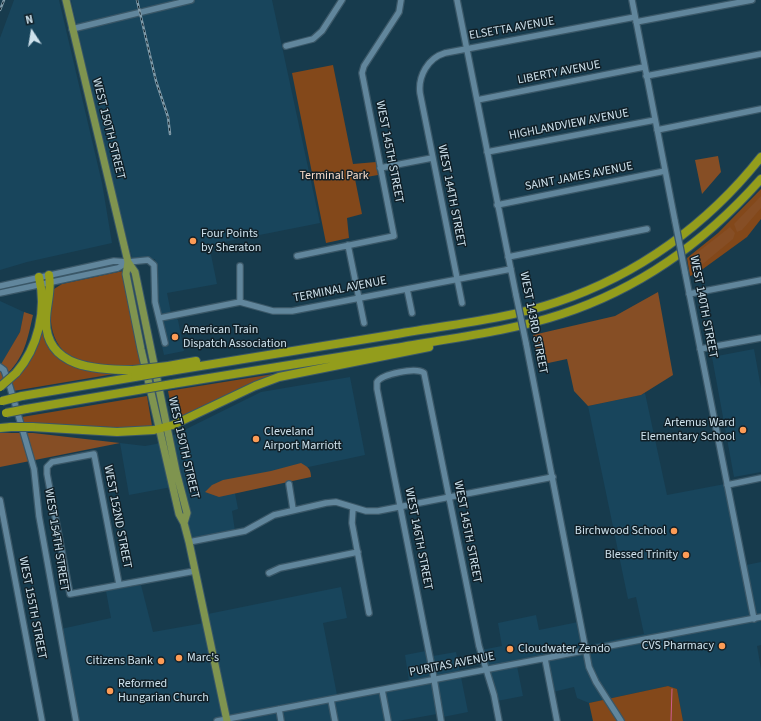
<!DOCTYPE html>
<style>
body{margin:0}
#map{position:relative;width:761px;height:721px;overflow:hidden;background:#173b4d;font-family:"Source Sans 3",sans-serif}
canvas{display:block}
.north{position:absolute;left:12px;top:12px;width:40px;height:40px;-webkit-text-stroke:3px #112028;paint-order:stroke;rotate:348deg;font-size:11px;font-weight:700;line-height:16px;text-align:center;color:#cee2ed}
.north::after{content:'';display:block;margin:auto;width:14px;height:18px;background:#cee2ed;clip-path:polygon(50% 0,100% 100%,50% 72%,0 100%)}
</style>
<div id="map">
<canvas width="761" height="721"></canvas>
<div class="north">N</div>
</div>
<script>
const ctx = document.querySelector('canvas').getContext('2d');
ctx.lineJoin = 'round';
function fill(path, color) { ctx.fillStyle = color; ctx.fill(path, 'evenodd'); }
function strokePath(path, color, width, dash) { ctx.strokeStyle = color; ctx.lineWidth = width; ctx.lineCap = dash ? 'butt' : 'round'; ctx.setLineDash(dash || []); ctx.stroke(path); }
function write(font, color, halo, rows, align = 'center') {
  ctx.font = font + ' "Source Sans 3",sans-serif'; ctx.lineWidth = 3; ctx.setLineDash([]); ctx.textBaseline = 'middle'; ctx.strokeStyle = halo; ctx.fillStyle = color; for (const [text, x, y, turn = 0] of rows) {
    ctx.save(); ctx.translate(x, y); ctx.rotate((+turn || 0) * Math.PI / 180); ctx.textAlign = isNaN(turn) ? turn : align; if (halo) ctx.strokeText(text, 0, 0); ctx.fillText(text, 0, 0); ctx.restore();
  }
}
const built = new Path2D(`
 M 14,0 L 59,0 L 102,183 L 112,243 L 27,262 L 0,270 L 0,38 Z
 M 71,0 L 272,0 L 320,223 L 209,245 L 217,284 L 167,293 L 171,313 L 160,314 L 155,259 L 133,261 L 114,190 Z
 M 0,301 L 24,312 L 20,332 L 2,364 L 0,365 Z
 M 175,317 L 178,320 L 184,351 L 164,355 L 156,321 Z
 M 754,349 L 761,388 L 761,472 L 734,477 L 712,357 Z
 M 350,377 L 365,455 L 233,483 L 238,509 L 232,511 L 235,531 L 188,541 L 177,486 L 129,495 L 120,443 L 145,446 L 156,444 L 261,392 Z
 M 645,393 L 667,495 L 725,484 L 741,566 L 761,562 L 761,645 L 757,646 L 761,669 L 761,721 L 683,721 L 677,689 L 668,686 L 589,703 L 577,698 L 574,687 L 553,692 L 547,661 L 517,666 L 523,696 L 497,701 L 481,650 L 502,646 L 498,623 L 536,615 L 539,630 L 583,621 L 588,645 L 644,634 L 636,597 L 628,599 L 588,406 L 641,395 Z
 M 141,585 L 153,632 L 204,623 L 203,615 L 341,587 L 347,618 L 323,623 L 337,695 L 409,681 L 405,655 L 431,650 L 433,656 L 456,652 L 468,712 L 438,718 L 437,714 L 398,721 L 69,721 L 78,719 L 61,629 L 111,618 L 106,591 Z`);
const green = new Path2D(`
 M 333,65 L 353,164 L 376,162 L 378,175 L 355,179 L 362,214 L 347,218 L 349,238 L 326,243 L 292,73 Z
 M 761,189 L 761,219 L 747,237 L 696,274 L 690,276 L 687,258 L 718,233 Z
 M 123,271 L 143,365 C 126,366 107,368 90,365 C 52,358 45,321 54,289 L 62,284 Z
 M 43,325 L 56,354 L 114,371 L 114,374 L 13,391 L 10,382 Z
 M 280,373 L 280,375 L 174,422 L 168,391 Z
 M 147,396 L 152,426 L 137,428 L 24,424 L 22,417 Z
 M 668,686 L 677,689 L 683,721 L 593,721 L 589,703 Z`);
const forest = new Path2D(`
 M 718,156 L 721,172 L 702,194 L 695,160 Z
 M 761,196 L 761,208 L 742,230 L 737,232 L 734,224 Z
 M 730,227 L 735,233 L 733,239 L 693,272 L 691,261 L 693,256 Z
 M 658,292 L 673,375 L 641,395 L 588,406 L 574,391 L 567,359 L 539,365 L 533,335 L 615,316 Z
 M 24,312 L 33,315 C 26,346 24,359 0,381 L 0,366 L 20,332 Z
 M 0,433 L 33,433 L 120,443 L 0,467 Z
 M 301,463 C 308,467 311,469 311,477 L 219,497 L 205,492 L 212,485 L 223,480 L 271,471 Z`);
const stream = new Path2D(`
 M 671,721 L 672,689`);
const minor = new Path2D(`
 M 457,0 L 516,295
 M 632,0 L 675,221
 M 636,22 L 752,0
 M 72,29 L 191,0
 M 286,46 L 313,39 L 322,31 L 342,0
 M 646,76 L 761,54
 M 477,100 L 644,67
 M 657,130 L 761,109
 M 487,152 L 655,120
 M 380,168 L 432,158
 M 497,205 L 665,171
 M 348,245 L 364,323
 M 297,256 L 394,236 L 362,73 L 364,66 L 399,12 L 401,0
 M 508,257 L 647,229
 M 240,266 L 240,302
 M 685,272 L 754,619
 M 0,286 L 114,261 L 128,262
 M 407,289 L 412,313
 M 0,293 L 118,268 L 128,262 L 148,260 L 154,265 L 155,302 L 165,343
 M 689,294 L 761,280
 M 462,303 L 420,93 C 418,76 428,58 445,53 L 635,17
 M 160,318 L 240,302 L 273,311 L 292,311 L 511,269
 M 526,343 L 589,667 L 596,682 L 621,721
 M 700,349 L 761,338
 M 0,367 L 4,370 L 10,387 L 34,469 L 39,516 L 76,721
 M 289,484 L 293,509
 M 727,485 L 761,478
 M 0,500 L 42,721
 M 353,508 L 352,523 L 369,613
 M 189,542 L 245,531 L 274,515 L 326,503 L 336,502 L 366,511 L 378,511 L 553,477
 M 269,573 L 280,568 L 358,552
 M 119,584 L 94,454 L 52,462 L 47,467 L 47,474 L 70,594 L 195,571
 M 545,659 L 557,721
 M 382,690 L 388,721
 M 331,700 L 335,721
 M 279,709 L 281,721
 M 217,721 L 761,617
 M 441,721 L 433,673 L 377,389 L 377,382 C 382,374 416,367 424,373 L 479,646 L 494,695 L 499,721`);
const major = new Path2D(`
 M 66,0 L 128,262 L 135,272 L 176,471 L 187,513 L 184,523
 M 128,262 L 126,274 L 141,349 L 179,514 L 184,523 L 189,542 L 227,721`);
const highway = new Path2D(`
 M 49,275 C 52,290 46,305 46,321 C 46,368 97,370 133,370
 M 168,366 L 196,361
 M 170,371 C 243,359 317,347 391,335 C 446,325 504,320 557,302 C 638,275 708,224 761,157
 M 16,373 C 38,348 47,310 39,277
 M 172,384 C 246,372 320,360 395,348 C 450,338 508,332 562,314 C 641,288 706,241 761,179
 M 22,396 L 135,377
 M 26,409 L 138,390
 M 32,427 L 117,432 L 154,430 L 173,425 L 255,386 L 279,377 L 429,347
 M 0,428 L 11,427`);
const rail = new Path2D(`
 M 137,0 L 156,81 L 168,117 L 170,134
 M 0,10 L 4,0`);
const minorBridge = new Path2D(`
 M 675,221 L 685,272
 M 516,295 L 526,343`);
const highwayBridge = new Path2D(`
 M 133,370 L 168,366
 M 135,377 L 170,371
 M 0,387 L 16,373
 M 138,390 L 172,384
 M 2,401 L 22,396
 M 6,413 L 26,409
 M 11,427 L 32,427`);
const markers = [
 [193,241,4,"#fd9c56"],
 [175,337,4,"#fd9c56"],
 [743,430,4,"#fd9c56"],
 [256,439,4,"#fd9c56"],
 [674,531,4,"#fd9c56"],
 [686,555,4,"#fd9c56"],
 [722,646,4,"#fd9c56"],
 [510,649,4,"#fd9c56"],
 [179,658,4,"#fd9c56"],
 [161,661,4,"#fd9c56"],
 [110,691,4,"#fd9c56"]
];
const streetNames = [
 ["ELSETTA AVENUE",512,29,-10],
 ["LIBERTY AVENUE",559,73,-11],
 ["HIGHLANDVIEW AVENUE",569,125,-11],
 ["WEST 150TH STREET",108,129,76],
 ["WEST 145TH STREET",389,152,79],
 ["SAINT JAMES AVENUE",579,177,-11],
 ["WEST 144TH STREET",451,196,79],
 ["TERMINAL AVENUE",340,290,-11],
 ["WEST 140TH STREET",703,307,79],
 ["WEST 143RD STREET",533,323,79],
 ["WEST 150TH STREET",183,448,77],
 ["WEST 152ND STREET",117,517,79],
 ["WEST 145TH STREET",467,532,79],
 ["WEST 146TH STREET",418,539,79],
 ["WEST 154TH STREET",56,540,81],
 ["WEST 155TH STREET",32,608,79],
 ["PURITAS AVENUE",452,665,-11]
];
const parkNames = [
 ["Terminal Park",334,176]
];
const poiNames = [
 ["Four Points",201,234],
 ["by Sheraton",201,248],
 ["American Train",183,330],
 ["Dispatch Association",183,344],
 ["Artemus Ward",735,423,"right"],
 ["Elementary School",735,437,"right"],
 ["Cleveland",264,432],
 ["Airport Marriott",264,446],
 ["Birchwood School",666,531,"right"],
 ["Blessed Trinity",678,555,"right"],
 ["CVS Pharmacy",714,646,"right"],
 ["Cloudwater Zendo",518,649],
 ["Marc's",187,658],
 ["Citizens Bank",153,661,"right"],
 ["Reformed",118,684],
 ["Hungarian Church",118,698]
];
fill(built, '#18455c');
fill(green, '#83481a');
fill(forest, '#864e25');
strokePath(stream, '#cf5c8f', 1);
strokePath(minor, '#3a5767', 8);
strokePath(major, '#3a5767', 9);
strokePath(highway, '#3a5767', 10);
strokePath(minor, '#61869c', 5.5);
strokePath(major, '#7f944f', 7);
strokePath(highway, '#939d1c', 8);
strokePath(rail, '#809ba9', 2.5);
strokePath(rail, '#112028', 1, [3]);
strokePath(minorBridge, '#3a5767', 8, []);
strokePath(highwayBridge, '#3a5767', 10, []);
strokePath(minorBridge, '#61869c', 5.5);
strokePath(highwayBridge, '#939d1c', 8);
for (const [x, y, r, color] of markers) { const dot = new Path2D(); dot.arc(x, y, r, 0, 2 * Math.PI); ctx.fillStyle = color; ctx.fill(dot); strokePath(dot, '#112028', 1.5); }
write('12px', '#cee2ed', '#112028', streetNames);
write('12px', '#f7dccb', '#112028', parkNames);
write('12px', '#cee2ed', '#112028', poiNames, 'left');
</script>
